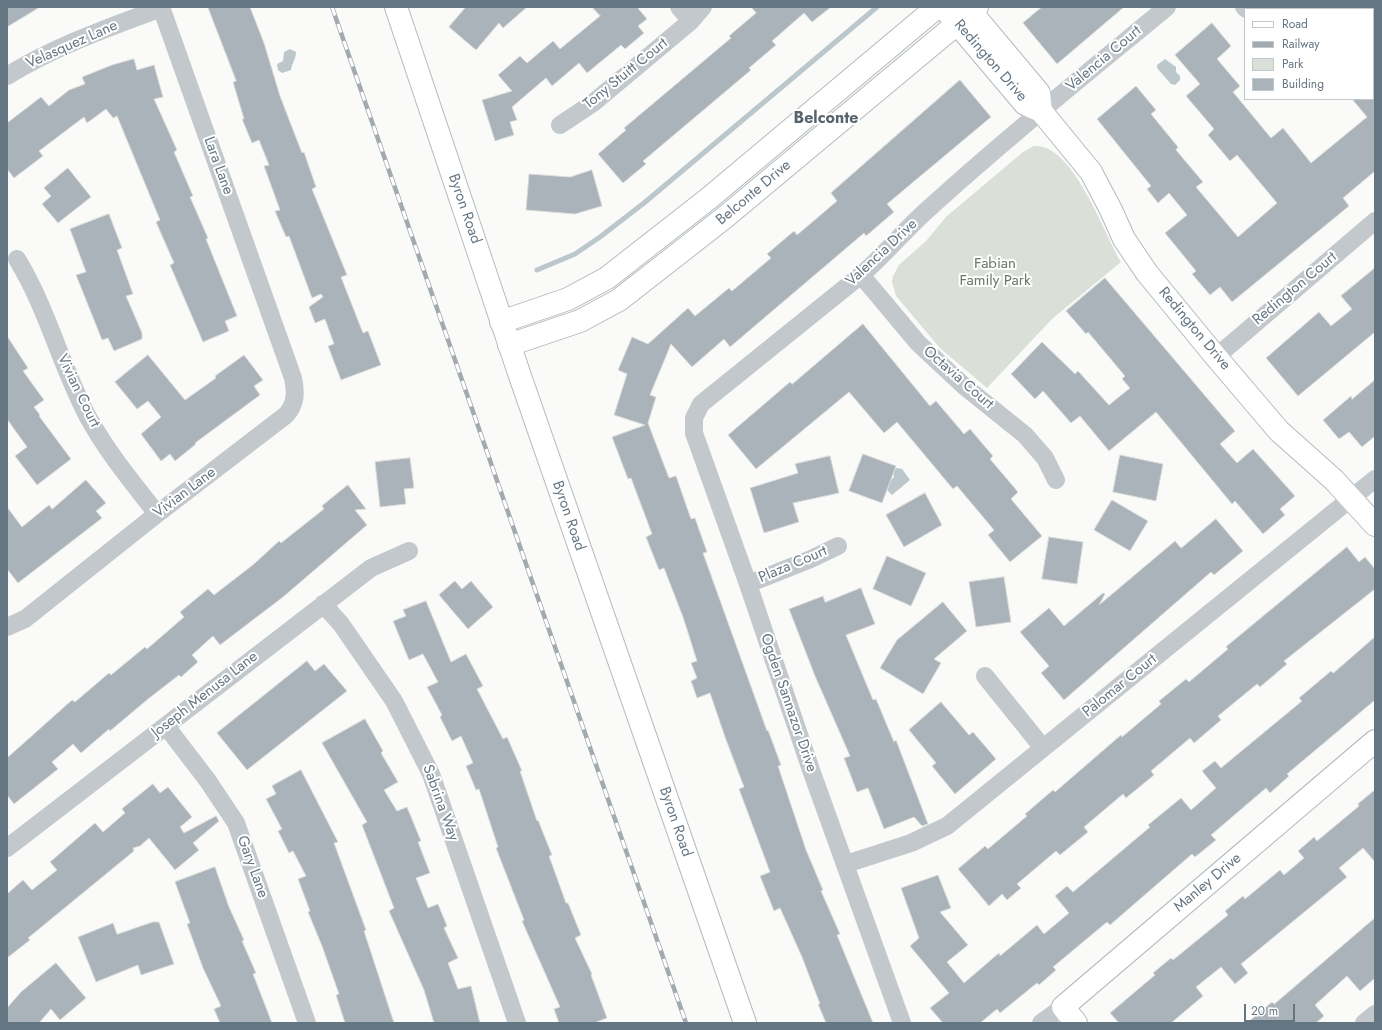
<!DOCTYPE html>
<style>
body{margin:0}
#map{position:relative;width:1382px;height:1030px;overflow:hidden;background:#fafaf8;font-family:Jost,sans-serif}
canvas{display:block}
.frame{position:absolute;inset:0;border:8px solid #657683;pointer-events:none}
.legend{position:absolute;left:1244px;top:8px;width:130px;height:92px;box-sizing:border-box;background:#fff;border:1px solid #c1c8cd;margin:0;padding:5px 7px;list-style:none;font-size:12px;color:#657683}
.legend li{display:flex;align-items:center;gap:8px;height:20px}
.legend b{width:20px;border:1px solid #c1c8cd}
.scale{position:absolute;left:1244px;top:1004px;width:51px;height:18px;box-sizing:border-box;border:2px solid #657683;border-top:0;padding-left:5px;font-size:12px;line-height:14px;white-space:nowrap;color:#657683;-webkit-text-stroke:3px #fff;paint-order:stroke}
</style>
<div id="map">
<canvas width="1382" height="1030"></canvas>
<div class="frame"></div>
<ul class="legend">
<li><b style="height:5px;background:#fff"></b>Road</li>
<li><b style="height:5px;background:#a2aab0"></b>Railway</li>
<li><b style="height:11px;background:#dadfd7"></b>Park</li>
<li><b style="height:11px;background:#aab3b9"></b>Building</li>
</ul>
<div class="scale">20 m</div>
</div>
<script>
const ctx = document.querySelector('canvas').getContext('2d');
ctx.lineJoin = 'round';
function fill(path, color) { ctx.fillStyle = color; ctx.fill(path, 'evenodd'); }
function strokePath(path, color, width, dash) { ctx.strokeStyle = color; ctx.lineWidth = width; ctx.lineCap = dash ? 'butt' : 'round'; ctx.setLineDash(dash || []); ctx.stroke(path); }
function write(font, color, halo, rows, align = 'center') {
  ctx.font = font + ' Jost,sans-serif'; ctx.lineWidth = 4; ctx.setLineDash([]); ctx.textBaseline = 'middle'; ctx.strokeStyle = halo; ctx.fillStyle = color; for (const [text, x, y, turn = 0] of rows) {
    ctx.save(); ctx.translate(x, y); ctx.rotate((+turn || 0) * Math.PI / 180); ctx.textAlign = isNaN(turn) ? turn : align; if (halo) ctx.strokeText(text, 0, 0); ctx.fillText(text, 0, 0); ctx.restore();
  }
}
const green = new Path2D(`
 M 1034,146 C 1073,143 1104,234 1121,262 L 1052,319 L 987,388 L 940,348 L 896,296 L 892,282 L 893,276 L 899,265 L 926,241 L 946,217 L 1023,152 Z`);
const water = new Path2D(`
 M 290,49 L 296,52 C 296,59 292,63 291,70 L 282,73 L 278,70 L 277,64 L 283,61 L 284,52 Z
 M 1165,59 L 1176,67 L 1176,72 L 1180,76 L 1180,80 L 1175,85 L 1171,84 L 1157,68 L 1157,65 Z
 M 896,468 L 902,469 L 910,480 L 892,495 L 887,490 L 889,486 L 889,482 L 894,477 L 893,472 Z`);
const stream = new Path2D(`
 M 537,270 L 575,254 L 600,237 L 644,203 L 877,7`);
const building = new Path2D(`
 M 7,7 L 40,7 L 7,27 Z
 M 208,7 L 250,7 L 264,43 L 280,96 L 302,153 L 304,152 L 316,187 L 312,189 L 347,275 L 341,277 L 363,333 L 368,331 L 381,365 L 341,380 L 328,346 L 334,344 L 325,319 L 315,323 L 309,307 L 323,297 L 321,294 L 312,298 L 289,236 L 286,237 L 275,211 L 280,210 L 264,166 L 269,165 L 259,140 L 252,143 L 242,119 L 244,119 L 233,82 L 236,81 Z
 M 466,7 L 527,7 L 503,28 L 499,23 L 476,50 L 449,27 Z
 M 592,7 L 637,7 L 647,19 L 638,26 L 644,33 L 625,49 L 621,45 L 587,73 L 579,63 L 552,86 L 546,78 L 512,107 L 517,120 L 510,122 L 514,135 L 495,141 L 482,100 L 512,91 L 498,75 L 520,56 L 527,63 L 553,41 L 560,49 L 600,16 Z
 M 751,7 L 831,7 L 812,22 L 804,13 L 772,41 L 776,45 L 749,68 L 751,70 L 643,161 L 646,164 L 623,183 L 598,154 L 626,130 L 624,128 L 731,38 L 729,36 L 756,13 Z
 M 1042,7 L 1124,7 L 1057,64 L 1023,23 Z
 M 1212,23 L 1231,46 L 1217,59 L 1240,86 L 1233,92 L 1271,138 L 1283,128 L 1311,163 L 1367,117 L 1352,99 L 1375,99 L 1375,171 L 1343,198 L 1349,206 L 1232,302 L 1220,287 L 1210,295 L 1192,274 L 1196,271 L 1165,233 L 1187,215 L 1169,193 L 1158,203 L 1147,189 L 1151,186 L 1097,119 L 1136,86 L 1156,110 L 1151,114 L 1178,147 L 1176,150 L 1203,182 L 1196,187 L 1238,237 L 1277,203 L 1237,155 L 1230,161 L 1208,135 L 1214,129 L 1186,96 L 1200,84 L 1175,55 Z
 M 134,59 L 137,70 L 154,65 L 163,97 L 154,99 L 177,150 L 174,152 L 193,196 L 190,197 L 208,238 L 206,239 L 237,316 L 225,321 L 229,331 L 203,342 L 170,265 L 174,263 L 156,222 L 160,220 L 117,116 L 113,118 L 106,109 L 87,123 L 84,117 L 39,151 L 43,156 L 14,178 L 7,169 L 7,123 L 41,97 L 49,106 L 69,90 L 85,84 L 82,77 L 112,65 Z
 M 960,80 L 991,117 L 887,204 L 894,212 L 866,236 L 864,233 L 730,347 L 724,339 L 692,367 L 671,344 L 650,395 L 656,397 L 648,423 L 669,478 L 676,476 L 691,519 L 695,518 L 707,552 L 703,553 L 767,731 L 768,730 L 781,765 L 778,766 L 806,850 L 823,890 L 821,891 L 840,934 L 837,935 L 873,1023 L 826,1023 L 818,1004 L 820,1004 L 802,957 L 780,908 L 774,911 L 760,876 L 770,872 L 739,789 L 744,787 L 725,737 L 710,693 L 697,698 L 691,681 L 697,678 L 691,663 L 697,661 L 683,617 L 664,568 L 659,570 L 646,537 L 652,534 L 631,478 L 628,479 L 612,437 L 645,425 L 614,415 L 627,374 L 618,370 L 632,337 L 648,344 L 688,308 L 695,316 L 729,288 L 732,291 L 771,258 L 767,254 L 794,231 L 797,235 L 837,201 L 831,193 Z
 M 68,168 L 91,197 L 58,223 L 42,204 L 51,196 L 44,188 Z
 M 592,170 L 602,206 L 575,214 L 526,210 L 529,174 L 570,177 Z
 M 109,214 L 122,248 L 117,250 L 133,294 L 126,296 L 142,333 L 142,339 L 114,351 L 108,338 L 102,340 L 76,275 L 86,272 L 70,229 Z
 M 1375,268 L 1375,332 L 1298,396 L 1266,358 L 1319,312 L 1331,326 L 1352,309 L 1341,296 Z
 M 1105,278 L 1235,431 L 1220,444 L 1237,463 L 1253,449 L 1295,496 L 1280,509 L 1285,515 L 1263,534 L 1235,501 L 1232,504 L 1156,412 L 1109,451 L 1080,416 L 1071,423 L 1043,391 L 1035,399 L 1011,374 L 1042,342 L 1075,374 L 1078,371 L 1109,405 L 1130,388 L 1122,379 L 1125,376 L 1088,332 L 1086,334 L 1066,311 Z
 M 863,324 L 930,406 L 936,401 L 964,434 L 970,429 L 993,456 L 990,459 L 1018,492 L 1011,499 L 1042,536 L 1010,562 L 988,535 L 994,530 L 957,486 L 953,489 L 897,422 L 884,433 L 849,392 L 756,469 L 728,435 L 790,382 L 792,384 Z
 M 7,336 L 28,368 L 23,371 L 44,400 L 34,407 L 40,415 L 39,416 L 71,459 L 37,485 L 15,456 L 27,447 L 7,419 Z
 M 148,355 L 185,400 L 216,378 L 215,376 L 244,355 L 263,380 L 254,386 L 260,395 L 195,443 L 196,444 L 175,461 L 170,454 L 161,461 L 141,434 L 161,417 L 148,401 L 137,409 L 115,382 Z
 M 1375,380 L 1375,436 L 1362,447 L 1349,432 L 1339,439 L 1323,420 L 1351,396 L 1352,399 Z
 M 863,454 L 896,466 L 882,503 L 849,491 Z
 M 1120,455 L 1163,464 L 1156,501 L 1113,492 Z
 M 830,456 L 839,493 L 793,503 L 799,522 L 764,533 L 750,488 L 798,473 L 795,464 Z
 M 410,458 L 414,488 L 404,489 L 406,504 L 380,507 L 375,462 Z
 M 86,480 L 106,503 L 96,511 L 102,518 L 18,583 L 7,569 L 7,507 L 22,527 L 49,505 L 52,509 Z
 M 348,485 L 366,509 L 355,510 L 367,525 L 283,597 L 220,645 L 213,636 L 192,655 L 198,662 L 181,677 L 179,675 L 148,699 L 110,731 L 109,729 L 81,753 L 73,744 L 52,762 L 58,769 L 14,804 L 7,795 L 7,758 L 72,700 L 75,702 L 109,673 L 111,675 L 145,647 L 147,649 L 184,617 L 180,612 L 208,589 L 214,595 L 254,564 L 279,541 L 281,543 L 324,509 L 322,506 Z
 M 925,493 L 942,525 L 904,547 L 886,515 Z
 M 1112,500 L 1148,521 L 1130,551 L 1094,530 Z
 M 1216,519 L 1243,551 L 1214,575 L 1211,572 L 1064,700 L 1041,673 L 1049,666 L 1020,632 L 1049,608 L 1064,626 L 1103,593 L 1105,594 L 1099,605 L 1175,541 L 1181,548 Z
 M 1049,537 L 1083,542 L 1077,584 L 1042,579 Z
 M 1347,547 L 1359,562 L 1365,557 L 1375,569 L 1375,589 L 1284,661 L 1287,664 L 1260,687 L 1257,684 L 1218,716 L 1221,720 L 1194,743 L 1190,738 L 1151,771 L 1154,775 L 1126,798 L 1123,794 L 1084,827 L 1088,832 L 1060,855 L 1056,851 L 1017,884 L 1021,888 L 1007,900 L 1002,894 L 989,906 L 958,869 L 985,846 L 988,849 L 1027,816 L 1025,814 L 1053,790 L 1055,792 L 1121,735 L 1122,737 L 1161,704 L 1159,701 L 1186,679 L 1189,682 L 1228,649 L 1226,647 Z
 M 887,556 L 926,573 L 911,606 L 873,589 Z
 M 1004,577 L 1011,622 L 976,627 L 969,582 Z
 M 455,581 L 462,589 L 471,581 L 493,607 L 468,629 L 439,595 Z
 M 861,588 L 875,624 L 846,635 L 873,700 L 876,699 L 894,742 L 896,740 L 928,824 L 922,826 L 914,817 L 884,829 L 868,788 L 857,792 L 844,758 L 850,756 L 815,676 L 789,609 L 823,596 L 825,602 Z
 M 426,601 L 451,662 L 466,654 L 483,686 L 477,689 L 503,739 L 507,737 L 522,771 L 520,771 L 537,821 L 538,820 L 552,855 L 549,856 L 566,903 L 568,903 L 581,935 L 575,938 L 592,974 L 591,975 L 607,1018 L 594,1023 L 559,1023 L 554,1009 L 560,1007 L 522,921 L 524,920 L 496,848 L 498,847 L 479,789 L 476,790 L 466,766 L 473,763 L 461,736 L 452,741 L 440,717 L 442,715 L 427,687 L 438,682 L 423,654 L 409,660 L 393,621 L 406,616 L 403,610 Z
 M 943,602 L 967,631 L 934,659 L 941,663 L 923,694 L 880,668 L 897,640 Z
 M 1375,637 L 1375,700 L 1287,774 L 1289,776 L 1270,793 L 1266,788 L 1211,835 L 1216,840 L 1195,857 L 1192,854 L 1110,925 L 1107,922 L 1053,967 L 1056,970 L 1039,985 L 1037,983 L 1000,1013 L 997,1009 L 980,1023 L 943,1023 L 930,1008 L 949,993 L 910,946 L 919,938 L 901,888 L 938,875 L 951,908 L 940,912 L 968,945 L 947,962 L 964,983 L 999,953 L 1000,956 L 1037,925 L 1044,934 L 1069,913 L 1055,896 L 1067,886 L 1073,892 L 1150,827 L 1148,825 L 1181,798 L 1191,810 L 1216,788 L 1202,771 L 1215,761 L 1221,768 L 1302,701 L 1299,698 L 1331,671 L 1333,673 Z
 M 307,661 L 315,671 L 324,664 L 347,691 L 247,770 L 217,733 Z
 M 941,702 L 969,735 L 973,732 L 996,759 L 955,794 L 932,766 L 936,763 L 909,730 Z
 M 365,719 L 383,751 L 381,753 L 398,782 L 384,790 L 397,811 L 407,807 L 421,841 L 418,842 L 430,873 L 416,878 L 428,908 L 438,904 L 447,926 L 444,928 L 458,958 L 448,963 L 458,989 L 471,986 L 480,1023 L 434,1023 L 424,990 L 389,911 L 394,908 L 362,825 L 367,822 L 322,743 Z
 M 301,770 L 338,842 L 334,843 L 366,930 L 364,931 L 394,1023 L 345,1023 L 336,995 L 339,994 L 322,946 L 308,912 L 310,911 L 298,879 L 306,876 L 293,851 L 289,853 L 278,831 L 282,829 L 266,799 L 276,794 L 272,786 Z
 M 153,784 L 160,793 L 168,787 L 192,817 L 180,827 L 184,833 L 216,816 L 219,821 L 193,843 L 199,850 L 175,870 L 149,838 L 140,846 L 133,848 L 134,851 L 28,938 L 30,940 L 7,958 L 7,894 L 23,880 L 32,890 L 57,870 L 50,862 L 95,823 L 103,832 L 125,813 L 122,809 Z
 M 1375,790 L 1375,862 L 1363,848 L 1339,868 L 1347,877 L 1241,964 L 1248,973 L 1235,984 L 1221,967 L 1196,987 L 1203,996 L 1171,1023 L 1119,1023 L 1110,1013 L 1155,975 L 1153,973 L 1171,958 L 1173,960 L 1228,915 L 1225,911 L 1243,896 L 1245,899 L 1280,870 L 1284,875 L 1304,858 L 1298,851 L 1314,837 L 1317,841 L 1359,806 L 1358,804 Z
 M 215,867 L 229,907 L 244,940 L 242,941 L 256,973 L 253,974 L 272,1023 L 220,1023 L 214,1009 L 221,1006 L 203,968 L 187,924 L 190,923 L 175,882 Z
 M 1375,918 L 1375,978 L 1360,991 L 1347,976 L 1315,1005 L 1324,1016 L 1316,1023 L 1247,1023 L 1272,1002 L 1274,1004 Z
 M 153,922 L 159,922 L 174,964 L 141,975 L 138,965 L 96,982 L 78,937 L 113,923 L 117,934 Z
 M 56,963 L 86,998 L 60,1020 L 51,1009 L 39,1023 L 7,1023 L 7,1008 L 21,992 Z`);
const street = new Path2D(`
 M 679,7 L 691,21
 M 1244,7 L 1246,9
 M 7,76 C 55,46 108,28 161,8
 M 560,125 L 593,103 L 691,21 L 703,7
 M 17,259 C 47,308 61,366 88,417 C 107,452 133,483 157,514
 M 861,275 L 918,343 L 964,386 L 1025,435 L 1045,458 L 1056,480
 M 1216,357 L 1375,221
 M 748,584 L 811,559 L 838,546
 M 323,604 L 341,624 L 394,701 L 431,774 L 517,1023
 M 7,627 L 25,619 L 157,514 L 286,415 C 296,404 296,392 293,378 L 161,7
 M 985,676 L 1043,748
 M 166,726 L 208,781 L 236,823 L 307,1023
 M 7,848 L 371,568 L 409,551
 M 846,864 L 911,843 L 947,826 L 1375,479
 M 902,1023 L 811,770 L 748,584 L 694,433 L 694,418 L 701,404 L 861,275 C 884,255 904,231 926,211 C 1004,140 1086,74 1167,7
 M 1041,1023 L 1063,1007
 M 1364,1023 L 1375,1014`);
const secondary = new Path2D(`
 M 396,7 L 520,376 L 745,1023
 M 943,7 L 1025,104 L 1041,111 L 1091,172 L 1111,210 L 1124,239 L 1147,273 L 1216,357 L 1279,431 L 1334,480 L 1375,525
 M 967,7 L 1039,93 L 1041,111
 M 501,322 L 568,299 L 607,278 L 708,199 L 937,7
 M 509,345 L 580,321 L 619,300 L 724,218 L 977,7
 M 1076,1023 L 1063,1007 L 1375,741`);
const rail = new Path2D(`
 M 332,7 L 686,1023`);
const streetNames = [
 ["Velasquez Lane",72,45,-24],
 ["Valencia Court",1104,59,-40],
 ["Redington Drive",990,61,49],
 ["Tony Stuitt Court",626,74,-39],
 ["Lara Lane",218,166,70],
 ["Belconte Drive",754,193,-40],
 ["Byron Road",464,209,71],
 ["Valencia Drive",882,253,-43],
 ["Redington Court",1295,289,-40],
 ["Redington Drive",1194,329,50],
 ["Octavia Court",958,378,41],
 ["Vivian Court",78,391,64],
 ["Vivian Lane",185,493,-37],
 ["Byron Road",568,516,71],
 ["Plaza Court",793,565,-23],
 ["Palomar Court",1120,686,-39],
 ["Joseph Menusa Lane",205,695,-38],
 ["Ogden Sannazor Drive",788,703,71],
 ["Sabrina Way",440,803,70],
 ["Byron Road",675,822,71],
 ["Gary Lane",252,867,70],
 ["Manley Drive",1208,883,-40]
];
const parkNames = [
 ["Fabian",995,264],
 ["Family Park",995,281]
];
const neighbourhoodNames = [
 ["Belconte",826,119]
];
fill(green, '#dadfd7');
fill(water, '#bbc7cb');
strokePath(stream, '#bbc7cb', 5);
fill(building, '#aab3b9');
strokePath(building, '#dcdcda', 1);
strokePath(secondary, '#b3babf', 24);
strokePath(street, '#c3c8cc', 18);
strokePath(secondary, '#fff', 22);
strokePath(rail, '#a2aab0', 4.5);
strokePath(rail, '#fff', 3, [9]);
write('15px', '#657683', '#fff', streetNames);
write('15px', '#687a64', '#fff', parkNames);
write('bold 16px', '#57646e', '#fff', neighbourhoodNames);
</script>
